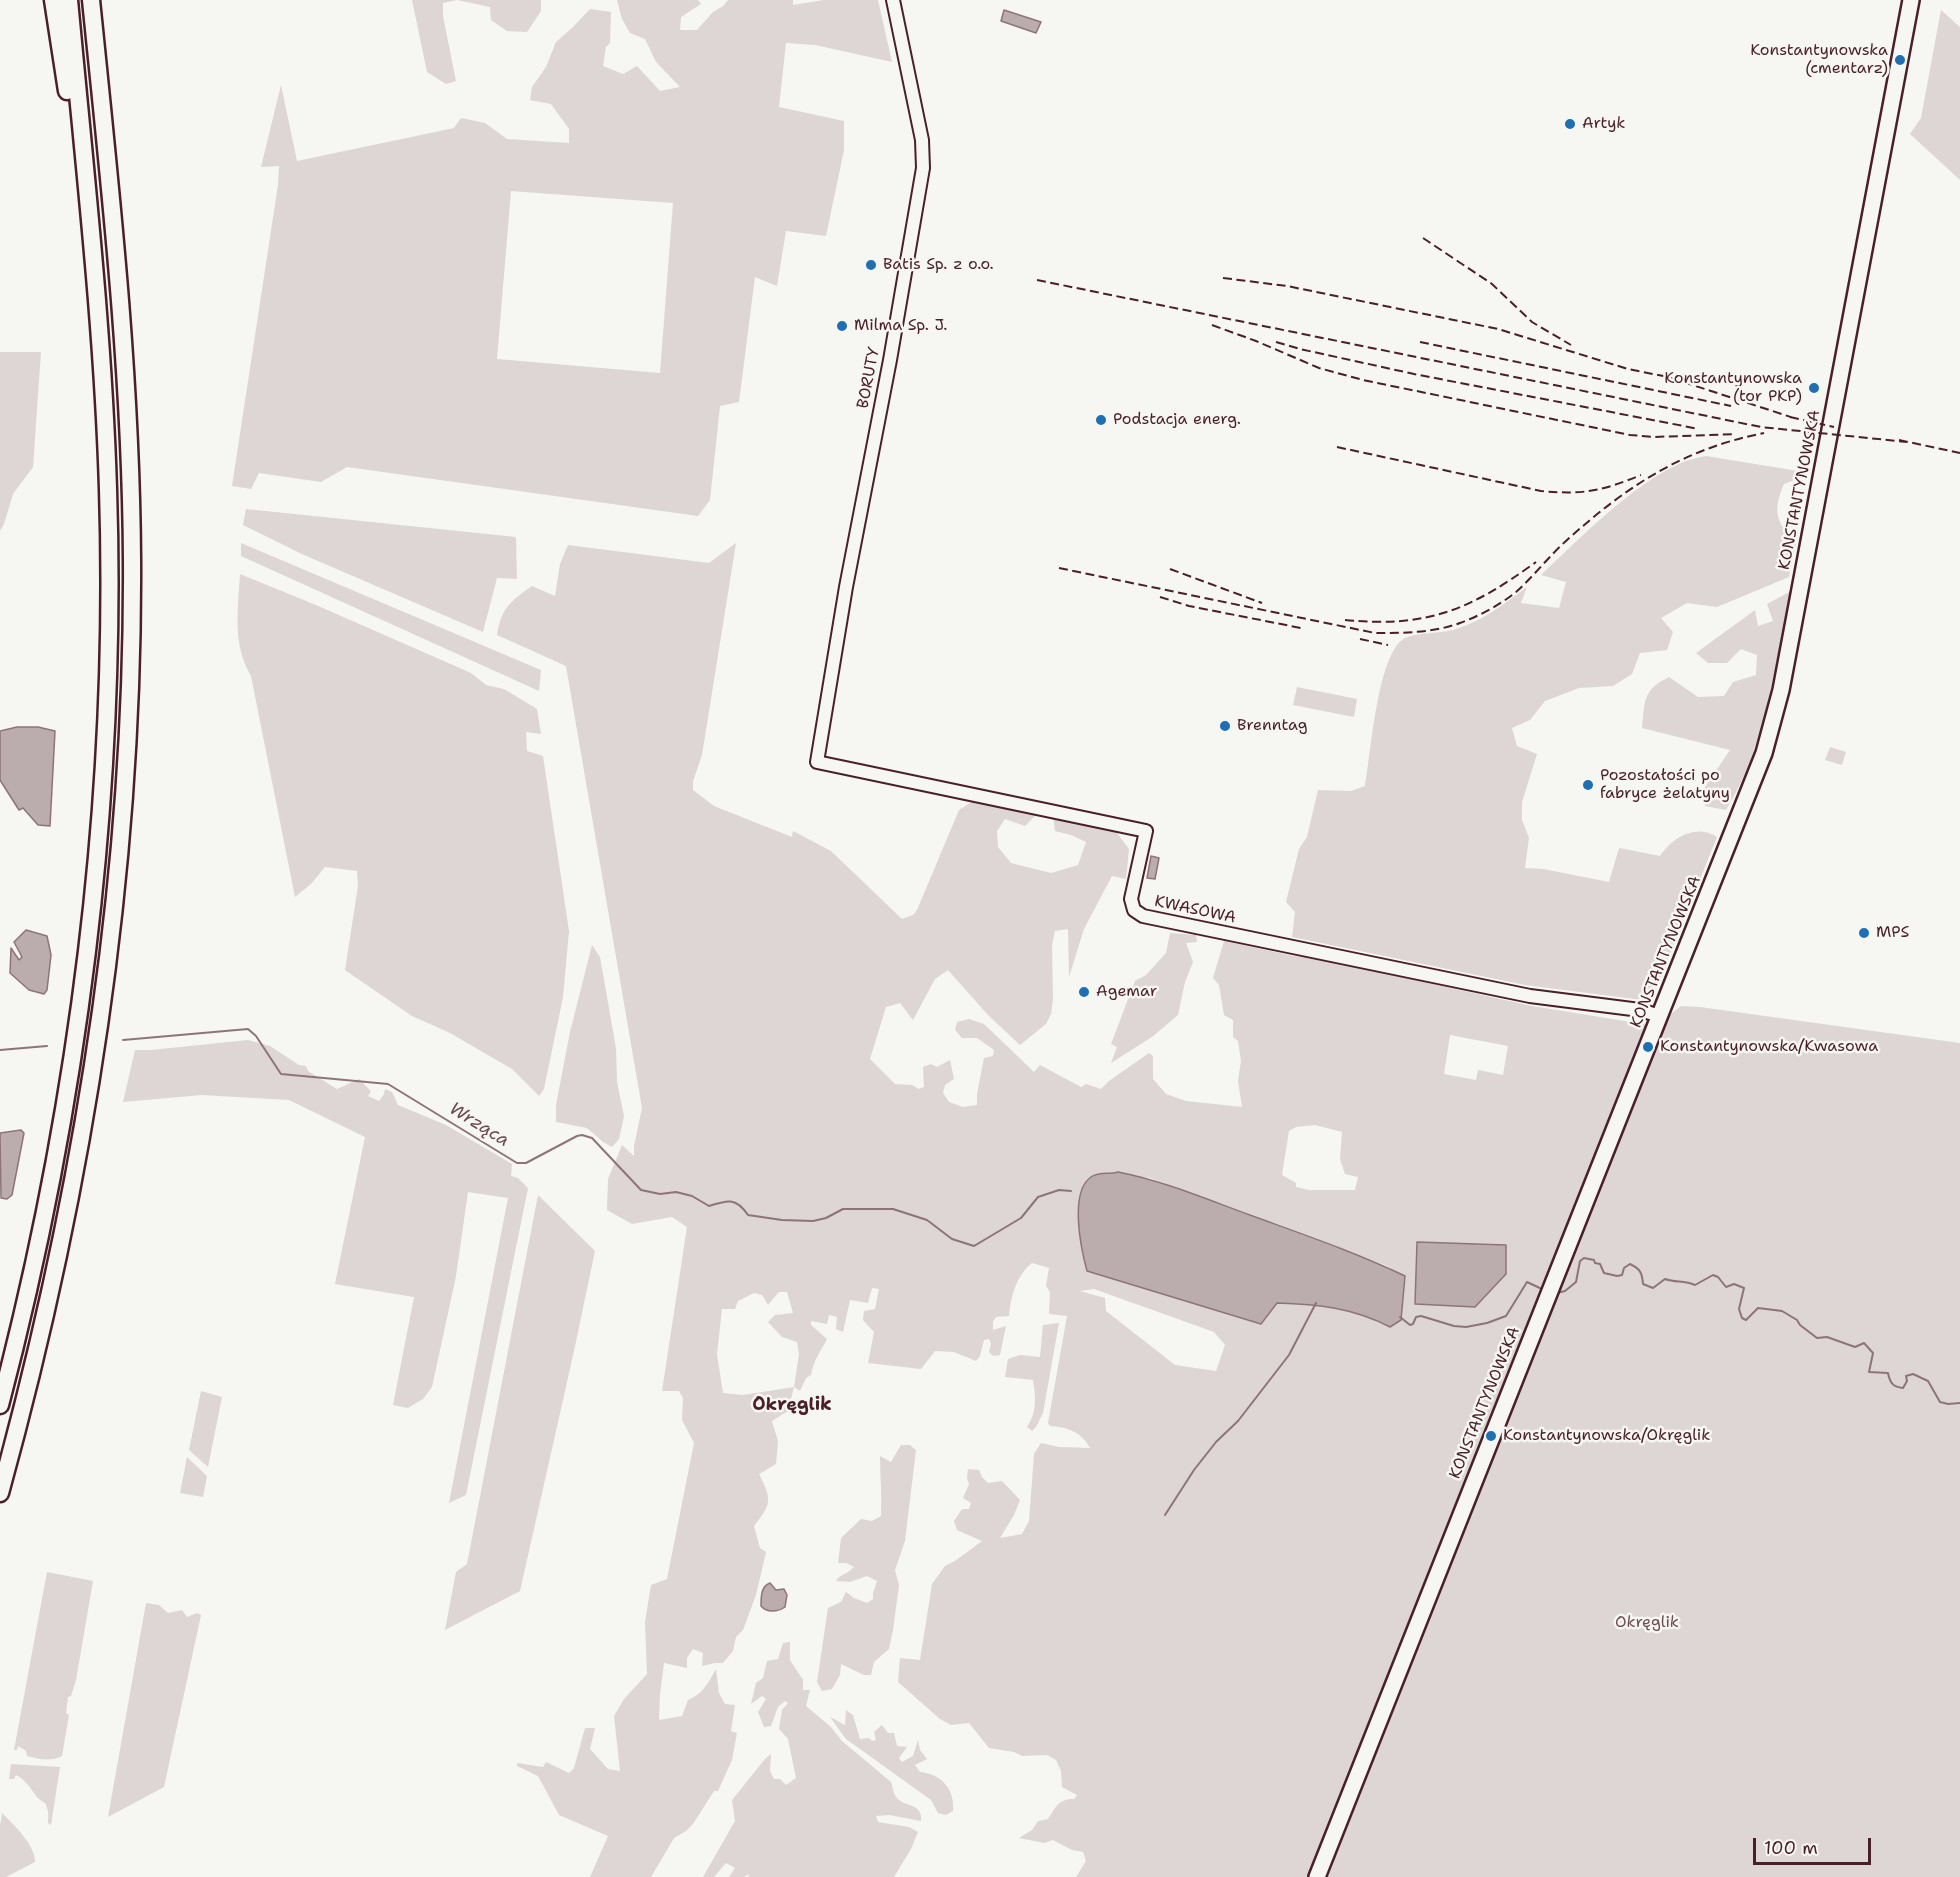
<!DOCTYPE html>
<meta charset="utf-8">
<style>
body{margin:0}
#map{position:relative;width:1960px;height:1877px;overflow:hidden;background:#f6f6f2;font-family:"Shantell Sans",sans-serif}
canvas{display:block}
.scale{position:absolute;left:1753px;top:1838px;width:118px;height:27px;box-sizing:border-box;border:3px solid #4a1f2b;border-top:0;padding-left:8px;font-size:18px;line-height:21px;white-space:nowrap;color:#4a1f2b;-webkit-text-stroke:4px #f6f6f2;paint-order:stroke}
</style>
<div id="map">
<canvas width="1960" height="1877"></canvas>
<div class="scale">100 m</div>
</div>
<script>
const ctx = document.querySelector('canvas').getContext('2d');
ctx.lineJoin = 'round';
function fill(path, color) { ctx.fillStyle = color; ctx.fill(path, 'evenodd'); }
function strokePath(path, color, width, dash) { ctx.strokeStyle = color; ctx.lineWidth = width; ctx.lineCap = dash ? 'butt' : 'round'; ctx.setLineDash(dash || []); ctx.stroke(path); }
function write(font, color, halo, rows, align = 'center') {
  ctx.font = font + ' "Shantell Sans",sans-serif'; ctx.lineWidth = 5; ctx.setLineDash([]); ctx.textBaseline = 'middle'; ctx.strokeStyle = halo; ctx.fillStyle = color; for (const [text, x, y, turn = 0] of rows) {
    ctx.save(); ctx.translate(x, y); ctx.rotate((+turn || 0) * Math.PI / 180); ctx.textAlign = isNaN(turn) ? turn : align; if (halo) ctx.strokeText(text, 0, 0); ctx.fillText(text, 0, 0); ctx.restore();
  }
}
const green = new Path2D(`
 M 412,0 L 541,0 L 541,11 L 527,32 L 507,31 L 491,20 L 490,7 L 457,0 L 443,3 L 443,16 L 456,81 L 446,84 L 427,72 Z
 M 617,0 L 698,0 L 701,4 L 681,17 L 680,30 L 697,30 L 713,12 L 723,6 L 728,0 L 793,0 L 793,5 L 824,0 L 878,0 L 892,62 L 815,45 L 786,43 L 779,107 L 844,121 L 844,150 L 826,236 L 786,231 L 777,286 L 755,277 L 739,402 L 720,406 L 710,500 L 698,516 L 347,467 L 321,482 L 259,473 L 251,489 L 232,486 L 278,185 L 279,166 L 261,167 L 281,85 L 297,161 L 454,128 L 461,118 L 485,123 L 507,139 L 569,143 L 569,129 L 551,104 L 530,100 L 532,87 L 546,67 L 556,42 L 572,28 L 590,9 L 611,12 L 610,43 L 606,47 L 603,66 L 623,74 L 637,66 L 660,91 L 680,87 L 656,62 L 645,39 L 630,33 L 622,19 ZM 511,191 L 673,203 L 660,373 L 497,359 Z
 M 1941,10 L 1960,27 L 1960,180 L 1910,134 L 1921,118 Z
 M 0,352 L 41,352 L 33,467 L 13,494 L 4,524 L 0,531 Z
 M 1706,456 L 1798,471 L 1797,479 L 1784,484 C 1772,512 1776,522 1796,544 L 1789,577 L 1717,607 L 1687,603 L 1661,618 L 1673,632 L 1667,650 L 1640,653 L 1632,674 L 1613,686 L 1579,688 L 1545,701 L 1530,720 L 1512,728 L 1517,746 L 1537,754 L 1522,802 L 1522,820 L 1529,838 L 1525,868 L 1543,869 L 1609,882 L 1619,848 L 1660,856 C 1672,838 1696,823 1717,837 L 1654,994 L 1643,1000 L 1525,985 L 1292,937 L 1295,912 L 1286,902 L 1299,849 L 1307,837 L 1318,790 L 1351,791 L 1365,786 C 1371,753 1377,660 1402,640 C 1412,632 1442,634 1456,629 C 1483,621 1505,603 1527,587 L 1521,603 L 1559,608 L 1566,582 L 1541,575 C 1579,539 1632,485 1679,464 C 1687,460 1697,458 1706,456 Z
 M 246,509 L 516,537 L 517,579 L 497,578 L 483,632 L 304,555 L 243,525 Z
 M 241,543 L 541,670 L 539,691 L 241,556 Z
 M 736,543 L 702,755 L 693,781 L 693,790 L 714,806 L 792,837 L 793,831 L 831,851 L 902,919 L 913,915 L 917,910 L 959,810 L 973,801 L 1036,815 L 1025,826 L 1005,819 L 997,831 L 998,847 L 1011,863 L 1051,873 L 1078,865 L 1086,842 L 1071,835 L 1055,831 L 1053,816 L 1114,829 L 1129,849 L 1126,879 L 1112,876 L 1084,929 L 1069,977 L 1068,929 L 1055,931 L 1052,945 L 1053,1000 L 1051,1014 L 1046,1024 L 1020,1045 L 988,1015 L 948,970 L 935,979 L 913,1020 L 900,1003 L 886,1007 L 870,1059 L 895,1084 L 912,1085 L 919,1089 L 924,1087 L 923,1067 L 931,1064 L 937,1067 L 950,1060 L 954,1079 L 945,1085 L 943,1093 L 949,1102 L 963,1107 L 977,1105 L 977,1094 L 984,1058 L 993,1056 L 994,1050 L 977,1038 L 962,1038 L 955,1030 L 957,1022 L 969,1019 L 984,1024 L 1034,1072 L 1040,1065 L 1081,1087 L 1086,1084 L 1101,1089 L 1109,1081 L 1149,1053 L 1153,1056 L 1153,1079 L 1166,1094 L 1186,1101 L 1242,1107 L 1238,1081 L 1241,1061 L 1238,1041 L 1233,1037 L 1233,1020 L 1224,1015 L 1219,985 L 1213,978 L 1224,941 L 1294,956 L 1316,958 L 1532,1006 L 1662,1027 L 1671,1014 L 1681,1006 L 1700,1007 L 1960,1043 L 1960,1877 L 1076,1877 L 1086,1861 L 1083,1852 L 1072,1850 L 1053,1840 L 1044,1843 L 1019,1838 L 1032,1830 L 1038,1821 L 1048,1819 C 1056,1807 1058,1799 1074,1799 L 1077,1795 L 1062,1787 L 1061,1771 L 1056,1760 L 1047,1755 L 1022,1756 L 1014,1752 L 989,1748 L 969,1723 L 951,1725 L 940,1719 L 898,1682 L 900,1658 L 920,1660 L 932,1584 L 945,1566 L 955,1561 L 982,1541 L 957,1530 L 954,1521 L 962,1509 L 969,1509 L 971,1503 L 963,1498 L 969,1484 L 967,1478 L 968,1469 L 979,1470 L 982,1477 L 988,1483 L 1002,1481 L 1020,1500 L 1014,1515 L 1000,1538 L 1022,1534 L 1029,1521 L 1034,1454 L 1041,1443 L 1059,1447 L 1090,1448 C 1082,1432 1067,1427 1050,1426 L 1048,1423 L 1067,1316 L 1049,1314 L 1050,1292 L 1046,1286 L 1049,1268 L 1032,1263 C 1016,1276 1011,1296 1009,1316 L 996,1317 L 993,1322 L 993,1330 L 1006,1326 L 1000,1355 L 993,1356 L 989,1352 L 991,1344 L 989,1339 L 984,1340 L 980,1356 L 976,1361 L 954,1352 L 935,1351 L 921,1369 L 868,1363 L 874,1332 L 863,1320 L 864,1311 L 875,1309 L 879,1289 L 872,1288 L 868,1303 L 850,1300 L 843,1332 L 836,1329 L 837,1317 L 829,1315 L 827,1324 L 811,1321 L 811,1325 L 827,1339 C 820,1353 814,1359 811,1375 L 806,1378 L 800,1391 L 794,1387 L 788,1411 L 772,1421 L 778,1441 L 776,1464 L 759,1474 C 772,1500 772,1503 754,1526 L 760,1548 L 766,1552 L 756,1595 L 743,1630 L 736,1637 L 733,1651 L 723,1663 L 715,1663 L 702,1666 L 703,1653 L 693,1649 L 687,1658 L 687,1668 L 664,1663 L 660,1695 L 659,1720 L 682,1716 L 688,1700 C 703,1694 708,1683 716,1669 L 719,1693 L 725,1704 L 735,1705 L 731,1731 L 737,1733 L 732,1760 L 718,1791 L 714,1791 L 693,1824 L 686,1831 L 674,1838 L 651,1877 L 590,1877 L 608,1836 L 559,1815 L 538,1776 L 517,1766 L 517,1763 L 543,1767 L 546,1762 L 569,1773 L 574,1768 L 585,1728 L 595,1728 L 590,1749 L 608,1769 L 620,1771 L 614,1716 L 624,1699 L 647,1674 L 645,1622 L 651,1585 L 667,1579 L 694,1443 L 682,1420 L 683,1398 L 679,1391 L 662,1391 L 687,1227 L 672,1217 L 632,1224 L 607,1210 L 608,1179 L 622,1145 L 634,1156 L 634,1146 L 642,1108 L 566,666 L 497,635 C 501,608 511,601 532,586 L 555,596 L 560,564 L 568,545 L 709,563 ZM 1450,1035 L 1508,1046 L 1503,1075 L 1478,1070 L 1476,1080 L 1444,1074 ZM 1315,1125 L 1342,1132 L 1340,1159 L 1345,1174 L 1358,1177 L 1355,1190 L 1309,1190 L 1296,1187 L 1296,1183 L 1282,1175 L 1289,1131 L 1296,1127 ZM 1098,1173 L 1150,1178 L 1316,1238 L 1387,1266 L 1393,1270 L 1390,1327 C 1354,1308 1316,1304 1277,1303 L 1261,1324 L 1087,1271 L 1081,1241 L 1086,1180 ZM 1094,1289 L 1214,1332 L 1225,1345 L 1216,1371 L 1175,1365 L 1106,1311 L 1105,1298 L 1080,1291 ZM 779,1292 L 787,1292 L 793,1313 L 775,1315 L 768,1322 L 782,1337 L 797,1342 L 799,1354 L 794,1387 L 743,1395 L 723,1393 L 717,1354 L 722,1309 L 735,1309 L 738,1301 L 754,1293 L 762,1295 L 768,1305 Z
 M 240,574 L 316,605 L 471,673 L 486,685 L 504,689 L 537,709 L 541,734 L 526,732 L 527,751 L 543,756 L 569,931 L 563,997 L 544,1089 L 539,1096 L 512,1069 L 450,1033 L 412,1016 L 345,970 L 358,886 L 357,871 L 325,867 L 311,884 L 295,897 L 251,676 C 232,643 238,611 240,574 Z
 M 1791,591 C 1775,663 1765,748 1726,810 L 1705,806 L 1701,793 L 1730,750 L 1642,728 C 1645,702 1642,690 1669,677 L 1698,697 L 1724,696 L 1733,682 L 1756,675 L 1757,655 L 1741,649 L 1727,663 L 1708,663 L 1696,653 L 1755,610 L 1758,626 L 1773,621 L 1767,604 Z
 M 1297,687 L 1357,699 L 1354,717 L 1293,705 Z
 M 1830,747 L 1846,752 L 1842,765 L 1825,760 Z
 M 1170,933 L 1196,935 L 1197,942 L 1186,943 L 1193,962 L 1185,982 L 1178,1015 L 1152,1037 L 1111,1063 L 1117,1047 L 1111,1044 L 1135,981 L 1146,975 L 1166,953 Z
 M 592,945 L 600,957 L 616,1048 L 617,1082 L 624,1116 L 619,1139 L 612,1147 L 603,1142 L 587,1128 L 556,1122 L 556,1105 L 570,1032 Z
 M 248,1040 L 270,1046 L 299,1065 L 306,1066 L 308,1071 L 337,1089 L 359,1079 L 371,1091 L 368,1096 L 379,1101 L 384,1094 L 385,1089 L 392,1092 L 398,1105 L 446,1125 L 512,1164 L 511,1176 L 518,1178 L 528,1188 L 466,1495 L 449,1503 L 508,1198 L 468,1192 L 456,1276 L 432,1387 L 423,1399 L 408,1408 L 393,1405 L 414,1297 L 335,1284 L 365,1137 L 289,1100 L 202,1095 L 123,1102 L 135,1050 L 151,1050 Z
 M 538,1195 L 595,1251 L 574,1351 L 520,1591 L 445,1630 L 456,1572 L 467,1564 Z
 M 1059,1323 L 1043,1413 L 1036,1427 L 1032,1431 L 1027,1427 C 1037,1412 1036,1398 1033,1380 L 1005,1377 L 1008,1359 L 1020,1355 L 1040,1357 L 1043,1325 Z
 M 201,1391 L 222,1397 L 208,1467 L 189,1450 Z
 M 901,1445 L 910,1445 L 916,1450 L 905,1541 L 895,1570 L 899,1585 L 893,1630 L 889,1649 L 874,1662 L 871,1675 L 864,1675 L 841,1664 L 840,1675 L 832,1689 L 822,1691 L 817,1682 L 828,1608 L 841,1602 L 846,1592 L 854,1598 L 867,1603 L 873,1599 L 873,1593 L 877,1581 L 867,1576 L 850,1582 L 836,1581 C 840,1574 848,1574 854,1567 L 846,1563 L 838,1563 L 841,1538 L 861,1519 L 872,1521 L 881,1516 C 882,1496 880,1476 880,1456 L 891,1462 Z
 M 187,1457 L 207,1476 L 203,1497 L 180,1493 Z
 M 47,1572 L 93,1581 L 76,1680 L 71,1696 L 68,1697 L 66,1713 L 69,1715 L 62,1756 C 51,1762 39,1759 27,1756 L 26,1751 L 18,1746 L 17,1750 L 14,1750 Z
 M 146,1603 L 159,1605 L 168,1613 L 182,1610 L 187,1617 L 197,1613 L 201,1615 L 164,1787 L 108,1817 Z
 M 790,1642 L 790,1660 L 803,1680 L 803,1690 L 810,1690 L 806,1706 L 831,1727 L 842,1741 L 891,1782 C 893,1788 893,1796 899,1800 C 909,1807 923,1805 921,1821 L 889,1815 L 876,1816 L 878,1822 L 909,1827 L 918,1832 L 911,1849 L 894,1877 L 748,1877 L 749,1874 L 744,1877 L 729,1877 L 735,1868 L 726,1863 L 714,1877 L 703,1877 L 735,1821 L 732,1800 L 765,1759 L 771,1754 L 770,1771 L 774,1779 L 780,1779 L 786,1785 L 796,1778 L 788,1739 L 779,1729 L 782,1710 L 788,1703 L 785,1701 L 778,1707 L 771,1726 L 764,1727 L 758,1712 L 766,1699 L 762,1696 L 751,1704 L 756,1683 L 763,1678 L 767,1661 L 778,1659 L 783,1643 Z
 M 846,1710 L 853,1715 L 860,1739 L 869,1738 L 872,1741 L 876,1740 L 874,1732 L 882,1725 L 888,1733 L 894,1733 L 897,1746 L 907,1747 L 899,1758 L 902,1762 L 913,1756 L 918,1740 L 920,1750 L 927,1759 L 915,1765 L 920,1772 C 942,1774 955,1790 953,1811 L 946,1815 L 938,1813 L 931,1800 L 846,1739 L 830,1717 L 845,1725 Z
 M 11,1764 L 60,1767 L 51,1825 L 48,1823 C 48,1818 49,1813 47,1808 C 46,1801 41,1802 37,1797 C 31,1789 26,1780 16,1775 L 14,1779 L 9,1779 Z
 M 2,1813 C 13,1824 36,1846 35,1862 L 6,1877 L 0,1877 L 0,1826 Z`);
const water = new Path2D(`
 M 1004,10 L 1041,22 L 1036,33 L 1001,21 Z
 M 17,727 L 38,727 L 55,731 L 50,826 L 38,825 L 23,808 L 19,810 L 0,780 L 0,731 Z
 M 1151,856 L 1159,858 L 1155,879 L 1147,878 Z
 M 26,930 L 47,936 L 51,955 L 47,990 L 44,994 L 29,990 L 10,973 L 11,948 L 19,960 L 22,957 L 14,942 Z
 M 21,1130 L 24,1133 L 12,1195 L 7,1199 L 1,1198 L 0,1133 Z
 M 1118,1172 C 1164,1181 1206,1199 1250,1215 C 1302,1234 1355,1252 1405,1276 L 1401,1320 L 1390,1327 C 1354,1308 1317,1304 1277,1303 L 1261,1324 L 1087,1271 C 1081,1249 1069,1192 1091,1177 C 1100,1171 1109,1175 1118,1172 Z
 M 1417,1242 L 1506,1245 L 1506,1274 L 1475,1307 L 1415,1304 Z
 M 770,1583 L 776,1590 L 784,1589 L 787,1595 L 785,1607 C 778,1612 767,1613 761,1606 C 761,1597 761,1586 770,1583 Z`);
const stream = new Path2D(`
 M 123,1040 L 248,1029 L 256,1036 L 281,1074 L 388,1084 L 517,1163 L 526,1163 L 577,1136 L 582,1135 L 592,1138 L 641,1190 L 660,1194 L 676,1192 L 692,1196 L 709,1206 C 727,1200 736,1197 748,1215 L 782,1220 L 813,1221 L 826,1218 L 843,1209 L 893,1209 L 927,1220 L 952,1239 L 974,1246 L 1021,1218 L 1038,1197 L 1059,1190 L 1071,1191
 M 0,1050 L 47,1046
 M 1557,1293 L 1565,1291 L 1576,1282 L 1580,1261 L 1584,1258 L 1594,1260 L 1595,1263 L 1600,1264 L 1604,1273 L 1617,1276 L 1622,1275 L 1624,1268 L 1630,1264 C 1640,1269 1642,1272 1643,1284 L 1653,1288 L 1665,1279 C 1676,1283 1684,1280 1695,1285 L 1713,1275 L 1718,1277 L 1726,1287 L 1734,1284 L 1744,1288 L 1739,1309 L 1742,1318 L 1746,1320 L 1758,1308 L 1782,1311 L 1797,1320 L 1800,1325 L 1817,1338 L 1827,1337 L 1855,1347 L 1864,1343 L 1873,1353 L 1869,1372 L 1888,1373 C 1890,1383 1893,1387 1903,1388 L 1907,1381 L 1906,1376 L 1913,1374 L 1928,1381 L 1940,1402 L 1948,1404 L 1960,1403
 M 1400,1317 L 1410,1325 L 1413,1324 L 1416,1317 L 1421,1316 L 1454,1326 L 1466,1327 L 1487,1323 L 1506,1316 L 1527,1282 L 1542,1289
 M 1165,1515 L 1194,1470 L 1216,1442 L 1238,1421 L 1289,1355 L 1316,1303`);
const minor = new Path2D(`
 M 893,0 L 922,140 L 923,168 L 890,360 L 846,587 L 817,762 L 1146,831 L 1131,899 L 1134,910 L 1143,916 L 1530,996 L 1640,1010 L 1660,1016`);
const major = new Path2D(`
 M 1317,1877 L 1764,753 L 1781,690 L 1911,0`);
const highway = new Path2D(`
 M 53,0 L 67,91
 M 0,1405 C 78,1108 118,797 108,489 C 103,326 84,163 69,0
 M 0,1493 C 84,1189 134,875 132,559 C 131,372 110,186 91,0`);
const rail = new Path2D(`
 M 1423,238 L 1492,284 L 1532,322 L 1571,345
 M 1223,278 L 1287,286 L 1498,329 L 1628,369 L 1668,377 L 1797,419
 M 1037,280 L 1761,427 L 1907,442
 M 1212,325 L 1256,341 L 1319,368 L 1363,380 L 1630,435 L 1654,437 L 1736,434
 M 1276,342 L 1300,349 L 1414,374 L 1699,429
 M 1420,342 L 1731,406
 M 1790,417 L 1834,427
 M 1899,440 L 1960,453
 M 1337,447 L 1541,491 C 1584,495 1602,491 1641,475
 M 1059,568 L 1375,633 C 1403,633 1433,633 1460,623 C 1479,616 1500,605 1516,592 C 1534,576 1549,556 1567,540 C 1627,486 1683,449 1764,433
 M 1170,569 L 1262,603
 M 1160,597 L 1189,606 L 1301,628
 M 1345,620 C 1427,628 1470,610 1536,562
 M 1360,639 L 1388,645`);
const markers = [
 [1900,60,6,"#1f6fb2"],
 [1570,124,6,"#1f6fb2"],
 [871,265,6,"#1f6fb2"],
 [842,326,6,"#1f6fb2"],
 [1814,388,6,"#1f6fb2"],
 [1101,420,6,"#1f6fb2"],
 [1225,726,6,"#1f6fb2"],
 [1588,785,6,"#1f6fb2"],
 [1864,933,6,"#1f6fb2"],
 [1084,992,6,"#1f6fb2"],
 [1648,1047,6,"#1f6fb2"],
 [1491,1436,6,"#1f6fb2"]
];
const poiNames = [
 ["Konstantynowska",1888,51,"right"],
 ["(cmentarz)",1888,69,"right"],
 ["Artyk",1582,124],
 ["Batis Sp. z o.o.",883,265],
 ["Milma Sp. J.",854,326],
 ["Konstantynowska",1802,379,"right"],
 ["(tor PKP)",1802,397,"right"],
 ["Podstacja energ.",1113,420],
 ["Brenntag",1237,726],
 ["Pozostałości po",1600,776],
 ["fabryce żelatyny",1600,794],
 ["MPS",1876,933],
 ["Agemar",1096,992],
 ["Konstantynowska/Kwasowa",1660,1047],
 ["Konstantynowska/Okręglik",1503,1436]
];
const streetNames = [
 ["BORUTY",869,378,-79],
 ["KONSTANTYNOWSKA",1800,490,-79],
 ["KWASOWA",1195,910,12],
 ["KONSTANTYNOWSKA",1666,952,-68],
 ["KONSTANTYNOWSKA",1485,1403,-68]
];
const parkNames = [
 ["Okręglik",1647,1623]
];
const waterNames = [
 ["Wrząca",479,1125,32]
];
const neighbourhoodNames = [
 ["Okręglik",792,1405]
];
fill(green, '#ddd6d5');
fill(water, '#bbadae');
strokePath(water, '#8e747a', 1.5);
strokePath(stream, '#8e747a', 2);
strokePath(minor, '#4a1f2b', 16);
strokePath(major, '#4a1f2b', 20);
strokePath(highway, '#4a1f2b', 21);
strokePath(minor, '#f6f6f2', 12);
strokePath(major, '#f6f6f2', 15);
strokePath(highway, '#f6f6f2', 16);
strokePath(rail, '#4a1f2b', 2, [9, 4.5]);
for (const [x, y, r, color] of markers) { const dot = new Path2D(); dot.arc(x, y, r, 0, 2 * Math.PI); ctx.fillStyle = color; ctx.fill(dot); strokePath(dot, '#f6f6f2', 2); }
write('16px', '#4a1f2b', '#f6f6f2', poiNames, 'left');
write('16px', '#4a1f2b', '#f6f6f2', streetNames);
write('16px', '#6f4d56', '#f6f6f2', parkNames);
write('italic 18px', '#6c4a52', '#f6f6f2', waterNames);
write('bold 18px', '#4a1f2b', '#f6f6f2', neighbourhoodNames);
</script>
